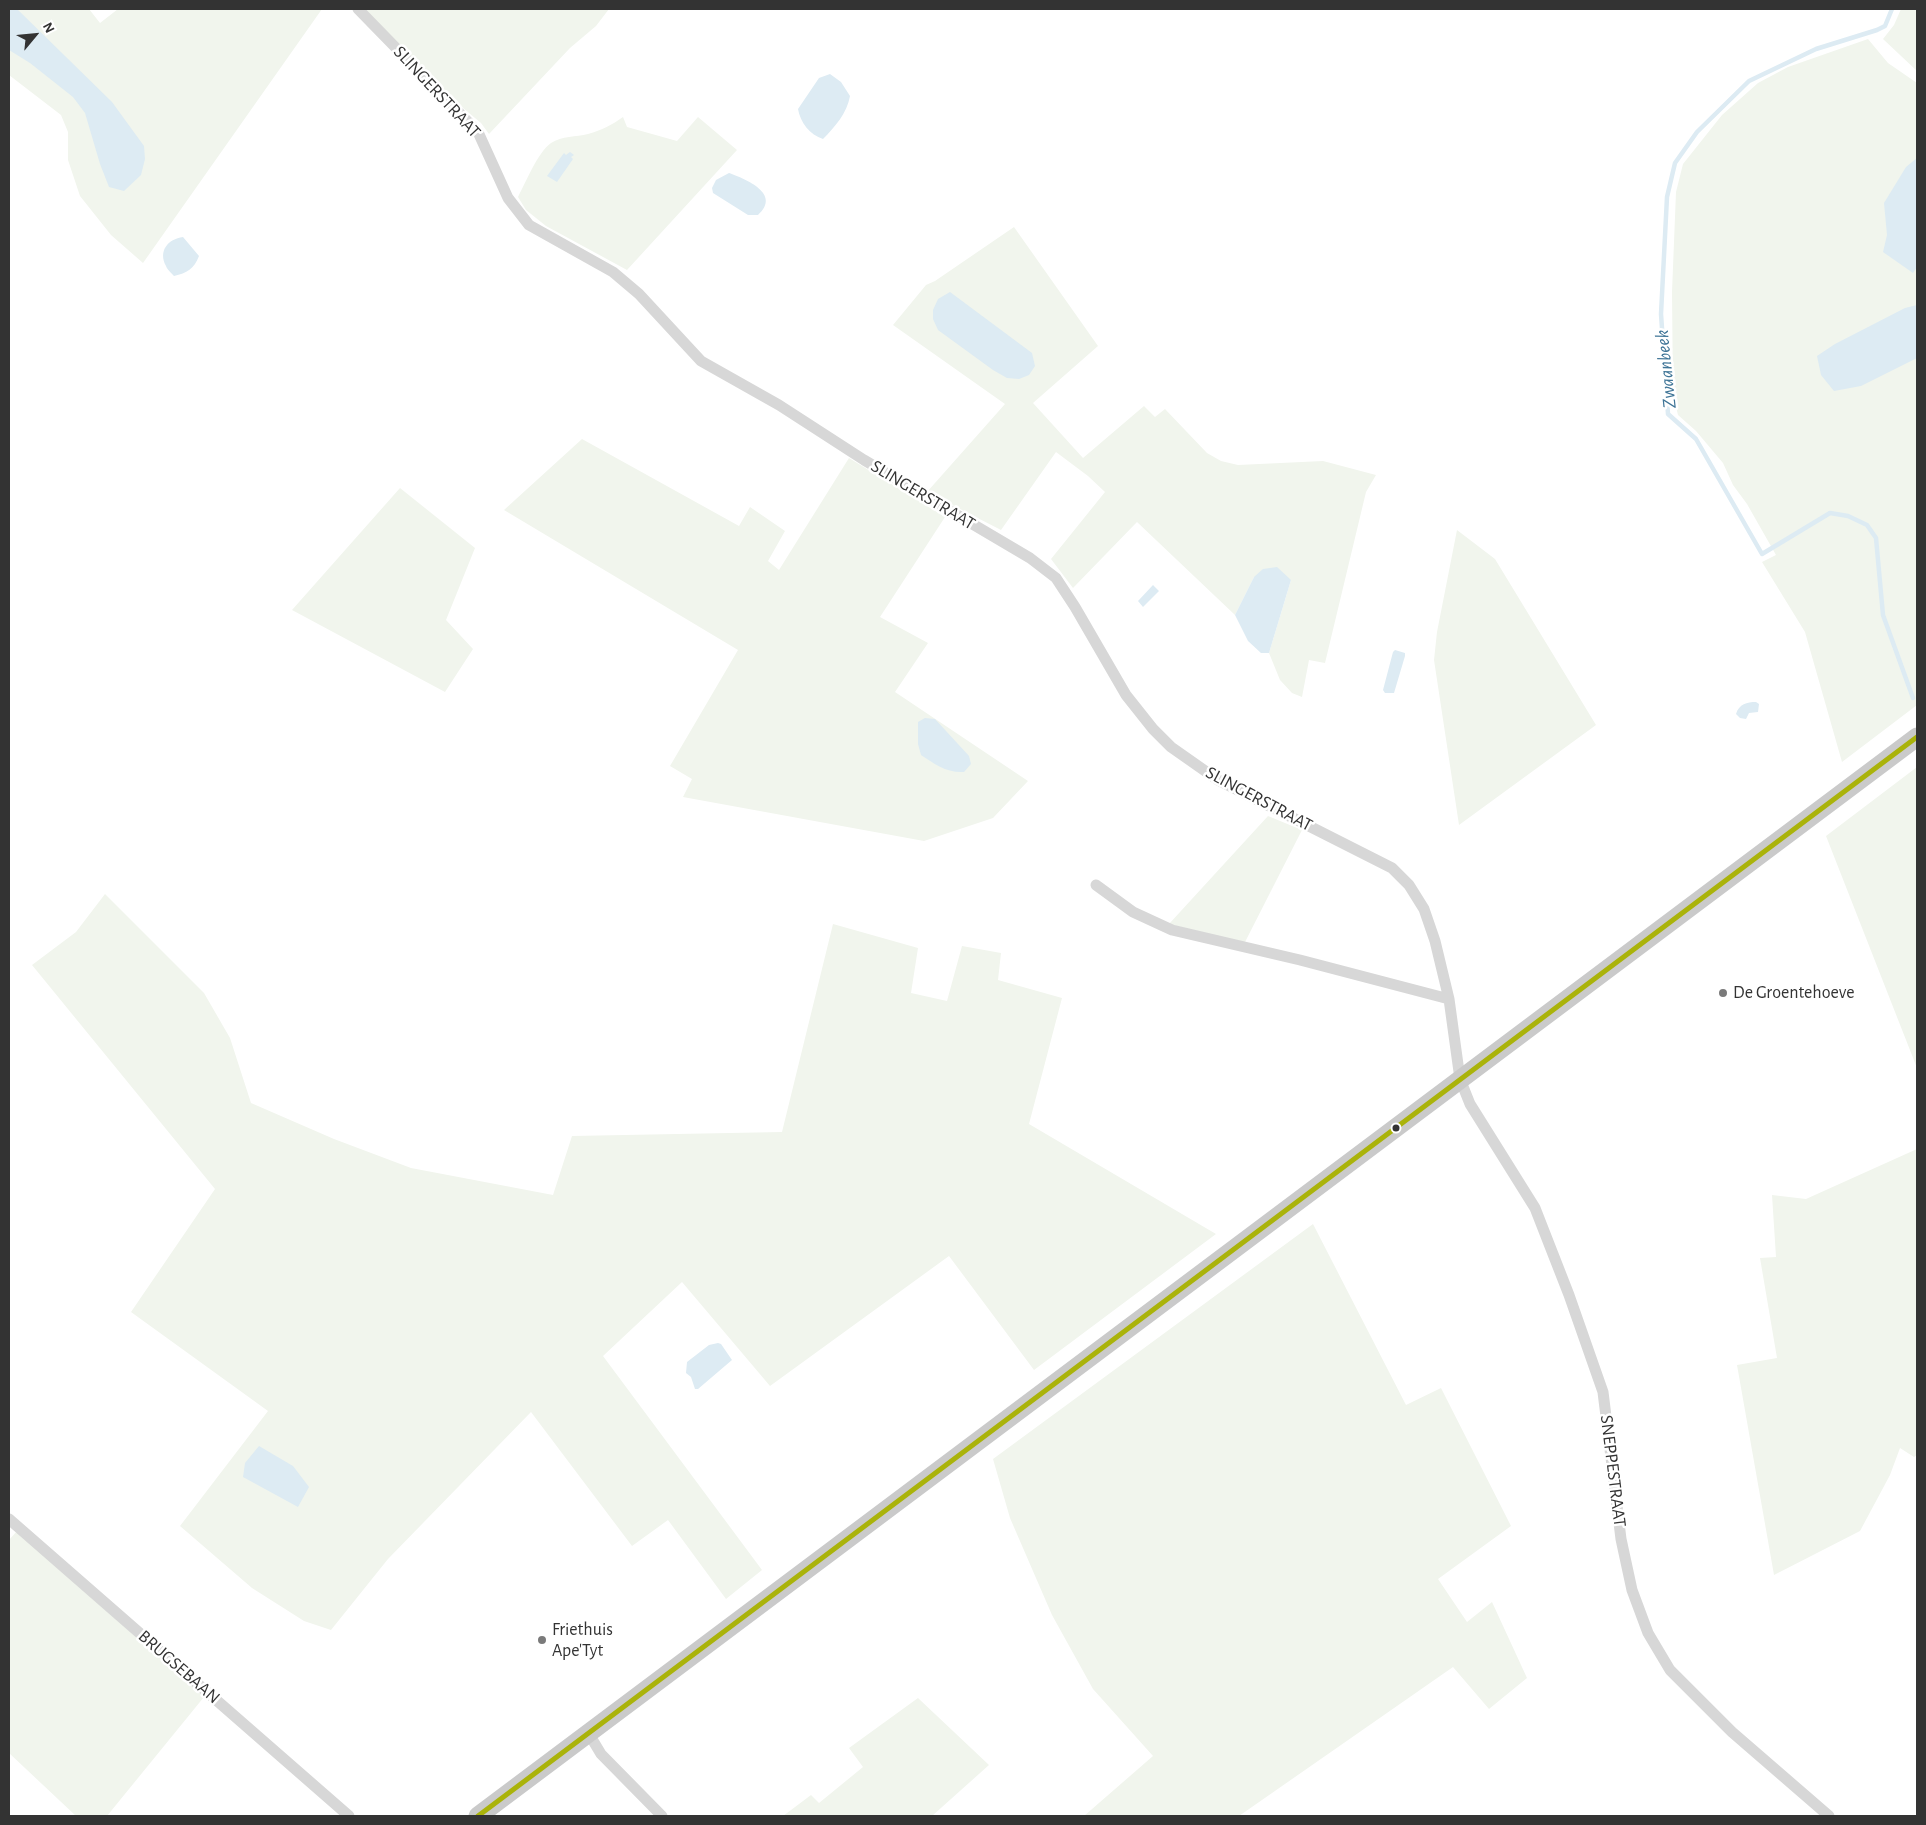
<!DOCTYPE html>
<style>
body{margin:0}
#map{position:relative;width:1926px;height:1825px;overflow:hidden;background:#fff;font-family:"Alegreya Sans",sans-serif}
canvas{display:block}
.frame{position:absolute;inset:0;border:10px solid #333;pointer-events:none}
.north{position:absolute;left:10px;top:10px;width:50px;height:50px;-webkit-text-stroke:4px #fff;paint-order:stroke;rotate:62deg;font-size:14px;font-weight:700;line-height:20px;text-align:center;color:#333}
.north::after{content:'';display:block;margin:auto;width:18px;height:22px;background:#333;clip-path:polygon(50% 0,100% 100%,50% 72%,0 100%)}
</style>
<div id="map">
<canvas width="1926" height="1825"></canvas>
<div class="frame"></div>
<div class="north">N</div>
</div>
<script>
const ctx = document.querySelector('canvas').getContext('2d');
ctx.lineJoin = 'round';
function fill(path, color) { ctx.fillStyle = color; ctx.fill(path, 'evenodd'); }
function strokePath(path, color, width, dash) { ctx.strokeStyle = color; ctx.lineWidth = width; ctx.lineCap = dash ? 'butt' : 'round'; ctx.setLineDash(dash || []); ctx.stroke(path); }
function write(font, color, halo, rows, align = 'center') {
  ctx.font = font + ' "Alegreya Sans",sans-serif'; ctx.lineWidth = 5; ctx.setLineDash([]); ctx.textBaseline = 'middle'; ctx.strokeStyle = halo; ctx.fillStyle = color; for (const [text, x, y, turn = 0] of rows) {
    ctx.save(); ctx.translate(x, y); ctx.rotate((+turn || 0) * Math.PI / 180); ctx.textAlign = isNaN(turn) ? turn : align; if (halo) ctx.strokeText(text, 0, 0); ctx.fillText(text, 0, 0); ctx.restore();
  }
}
const green = new Path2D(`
 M 9,9 L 89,9 L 100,23 L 118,9 L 322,9 L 143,263 L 111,235 L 80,196 L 68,160 L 68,132 L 61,115 L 9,75 Z
 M 364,9 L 609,9 L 596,26 L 570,48 L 489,134 L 481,123 L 463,108 Z
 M 1901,9 L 1917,9 L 1917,71 L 1883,39 L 1894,25 Z
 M 1868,39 L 1888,63 L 1917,83 L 1917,705 L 1842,762 L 1805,632 L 1762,562 L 1776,555 L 1747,504 L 1733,485 L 1723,463 L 1696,431 L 1678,415 L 1673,395 L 1672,292 L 1676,192 L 1683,164 L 1722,115 L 1758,83 L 1788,67 Z
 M 623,117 L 627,127 L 677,141 L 698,117 L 737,150 L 627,270 L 546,226 L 526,210 L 518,197 C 526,182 538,152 551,143 C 562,136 576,137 588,134 C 602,130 612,125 623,117 Z
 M 1014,227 L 1098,346 L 1033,403 L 1083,458 L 1144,406 L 1155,417 L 1165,409 L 1207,453 L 1221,461 L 1238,465 L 1323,461 L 1376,475 L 1366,492 L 1325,663 L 1309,660 L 1302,697 L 1292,693 L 1280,680 L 1269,653 L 1291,580 L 1254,577 L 1235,615 L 1137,522 L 1073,588 L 1051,559 L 1105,492 L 1088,476 L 1056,452 L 1001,530 L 927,492 L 1005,404 L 893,325 L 926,285 L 935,281 Z
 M 582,439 L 739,526 L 750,507 L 785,531 L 768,561 L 779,570 L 849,458 L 945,517 L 880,617 L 928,643 L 895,692 L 1028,781 L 993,818 L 924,841 L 683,797 L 692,779 L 670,766 L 738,650 L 504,510 Z
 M 400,488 L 475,548 L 446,620 L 473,649 L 445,692 L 292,610 Z
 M 1457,530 L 1495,559 L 1596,725 L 1459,825 L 1434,660 L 1437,632 Z
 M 1917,767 L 1917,1068 L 1826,836 Z
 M 1268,816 L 1302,830 L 1244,944 L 1169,924 Z
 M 105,894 L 204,993 L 230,1038 L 251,1103 L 334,1139 L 411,1168 L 553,1195 L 572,1136 L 782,1132 L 833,924 L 918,948 L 911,993 L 947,1001 L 962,946 L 1001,953 L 998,980 L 1062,998 L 1029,1124 L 1216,1234 L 1034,1370 L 949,1256 L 770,1386 L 682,1282 L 603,1356 L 762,1570 L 726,1599 L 668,1520 L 632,1546 L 531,1412 L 388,1559 L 331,1630 L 304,1621 L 252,1588 L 180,1526 L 268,1411 L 131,1312 L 215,1189 L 32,965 L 76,932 Z
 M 1917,1149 L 1917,1455 L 1914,1457 L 1900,1448 L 1890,1475 L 1860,1531 L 1774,1575 L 1737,1365 L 1777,1358 L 1760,1258 L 1776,1257 L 1772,1195 L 1806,1199 Z
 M 1313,1224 L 1406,1405 L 1441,1388 L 1511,1526 L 1438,1579 L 1467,1622 L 1492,1602 L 1527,1678 L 1489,1709 L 1453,1667 L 1239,1816 L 1084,1816 L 1153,1756 L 1093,1689 L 1052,1615 L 1010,1518 L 993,1459 Z
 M 17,1531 L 204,1697 L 107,1816 L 76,1816 L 9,1753 L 9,1540 Z
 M 918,1698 L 989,1765 L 932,1816 L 783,1816 L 811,1795 L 819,1803 L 863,1767 L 849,1748 Z`);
const water = new Path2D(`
 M 9,9 L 17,9 L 112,102 L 144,146 L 145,159 L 141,175 L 124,191 L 109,187 L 100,164 L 85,113 L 73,97 L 30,63 L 9,50 Z
 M 830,74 L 841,82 L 850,96 C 847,113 835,127 823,139 C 810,135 800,122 798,109 L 819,78 Z
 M 570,152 L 574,155 L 571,157 L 573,159 L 557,182 L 547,176 L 564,153 L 566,155 Z
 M 1917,158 L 1917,267 L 1913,273 L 1883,252 L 1887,235 L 1884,203 L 1906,167 Z
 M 729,173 C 746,179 782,194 758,215 L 748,215 L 713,193 L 712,188 L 716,180 Z
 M 183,237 L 199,256 C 194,269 187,273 174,276 C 171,273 167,269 166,266 C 158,251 168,239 183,237 Z
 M 950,292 L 1032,353 L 1035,366 L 1029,375 L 1019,379 L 1007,378 L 993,370 L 938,330 L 933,319 L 933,310 L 938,299 Z
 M 1917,305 L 1917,358 L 1861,386 L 1834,391 L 1821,375 L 1817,356 L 1835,344 L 1905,308 Z
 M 1277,567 L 1291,580 L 1269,653 L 1261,653 L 1248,641 L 1235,615 L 1254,577 L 1263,569 Z
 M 1153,585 L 1159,591 L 1143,607 L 1138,601 Z
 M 1395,650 L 1405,653 L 1405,656 L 1394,693 L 1385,693 L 1383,690 L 1393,652 Z
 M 1756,702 L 1759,704 L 1758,712 L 1749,713 L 1746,719 L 1740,718 L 1736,714 C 1739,704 1747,702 1756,702 Z
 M 925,718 L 935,719 L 969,756 L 971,764 L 964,772 C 946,773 935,764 921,755 L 918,744 L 918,722 Z
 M 718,1343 L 721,1344 L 732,1360 L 698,1389 L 695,1389 L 691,1377 L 686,1373 L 687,1362 L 709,1345 Z
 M 259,1446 L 293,1466 L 309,1487 L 298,1507 L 243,1477 L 245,1463 Z`);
const stream = new Path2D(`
 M 1892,9 L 1885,26 L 1877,30 L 1816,49 L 1749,81 L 1697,132 L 1675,163 L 1667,197 L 1661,314 L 1668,414 L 1696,439 L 1762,554 L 1830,513 L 1848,516 L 1867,525 L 1876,538 L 1883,615 L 1913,698`);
const street = new Path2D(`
 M 358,9 L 478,132 L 508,198 L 529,225 L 613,272 L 639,294 L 701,361 L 779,405 L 864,460 L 1030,558 L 1056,578 L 1075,607 L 1126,695 L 1153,729 L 1171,747 L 1218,780 L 1392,868 L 1409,885 L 1424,909 L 1435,941 L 1449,999 L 1460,1079 L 1470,1104 L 1535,1208 L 1569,1295 L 1603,1392 L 1621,1539 L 1632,1590 L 1648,1633 L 1670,1670 L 1732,1732 L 1829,1816
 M 1096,885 L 1133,912 L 1172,930 L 1300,960 L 1449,999
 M 9,1519 L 349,1816
 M 589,1734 L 601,1754 L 662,1816`);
const primary = new Path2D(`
 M 478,1816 L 1917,737`);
const bus1 = new Path2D(`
 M 478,1816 L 1917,737`);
const markers = [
 [1723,993,5,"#7a7a7a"],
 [1396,1128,4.5,"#333"],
 [542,1640,5,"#7a7a7a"]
];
const streetNames = [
 ["SLINGERSTRAAT",437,92,47],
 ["SLINGERSTRAAT",923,495,31],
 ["SLINGERSTRAAT",1259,799,28],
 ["SNEPPESTRAAT",1613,1471,83],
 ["BRUGSEBAAN",179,1667,41]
];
const poiNames = [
 ["De Groentehoeve",1733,993],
 ["Friethuis",552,1630],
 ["Ape'Tyt",552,1651]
];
const waterNames = [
 ["Zwaanbeek",1666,369,-96]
];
fill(green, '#f1f5ed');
fill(water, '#ddebf3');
strokePath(stream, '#ddebf3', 4.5);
strokePath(street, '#d7d7d7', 11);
strokePath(primary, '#cacaca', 19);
strokePath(bus1, '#aab30a', 5);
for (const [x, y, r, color] of markers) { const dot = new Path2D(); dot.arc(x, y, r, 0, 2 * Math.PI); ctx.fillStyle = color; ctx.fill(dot); strokePath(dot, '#fff', 2); }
write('18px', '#333', '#fff', streetNames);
write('18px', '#333', '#fff', poiNames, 'left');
write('italic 19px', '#3f7597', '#fff', waterNames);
</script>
